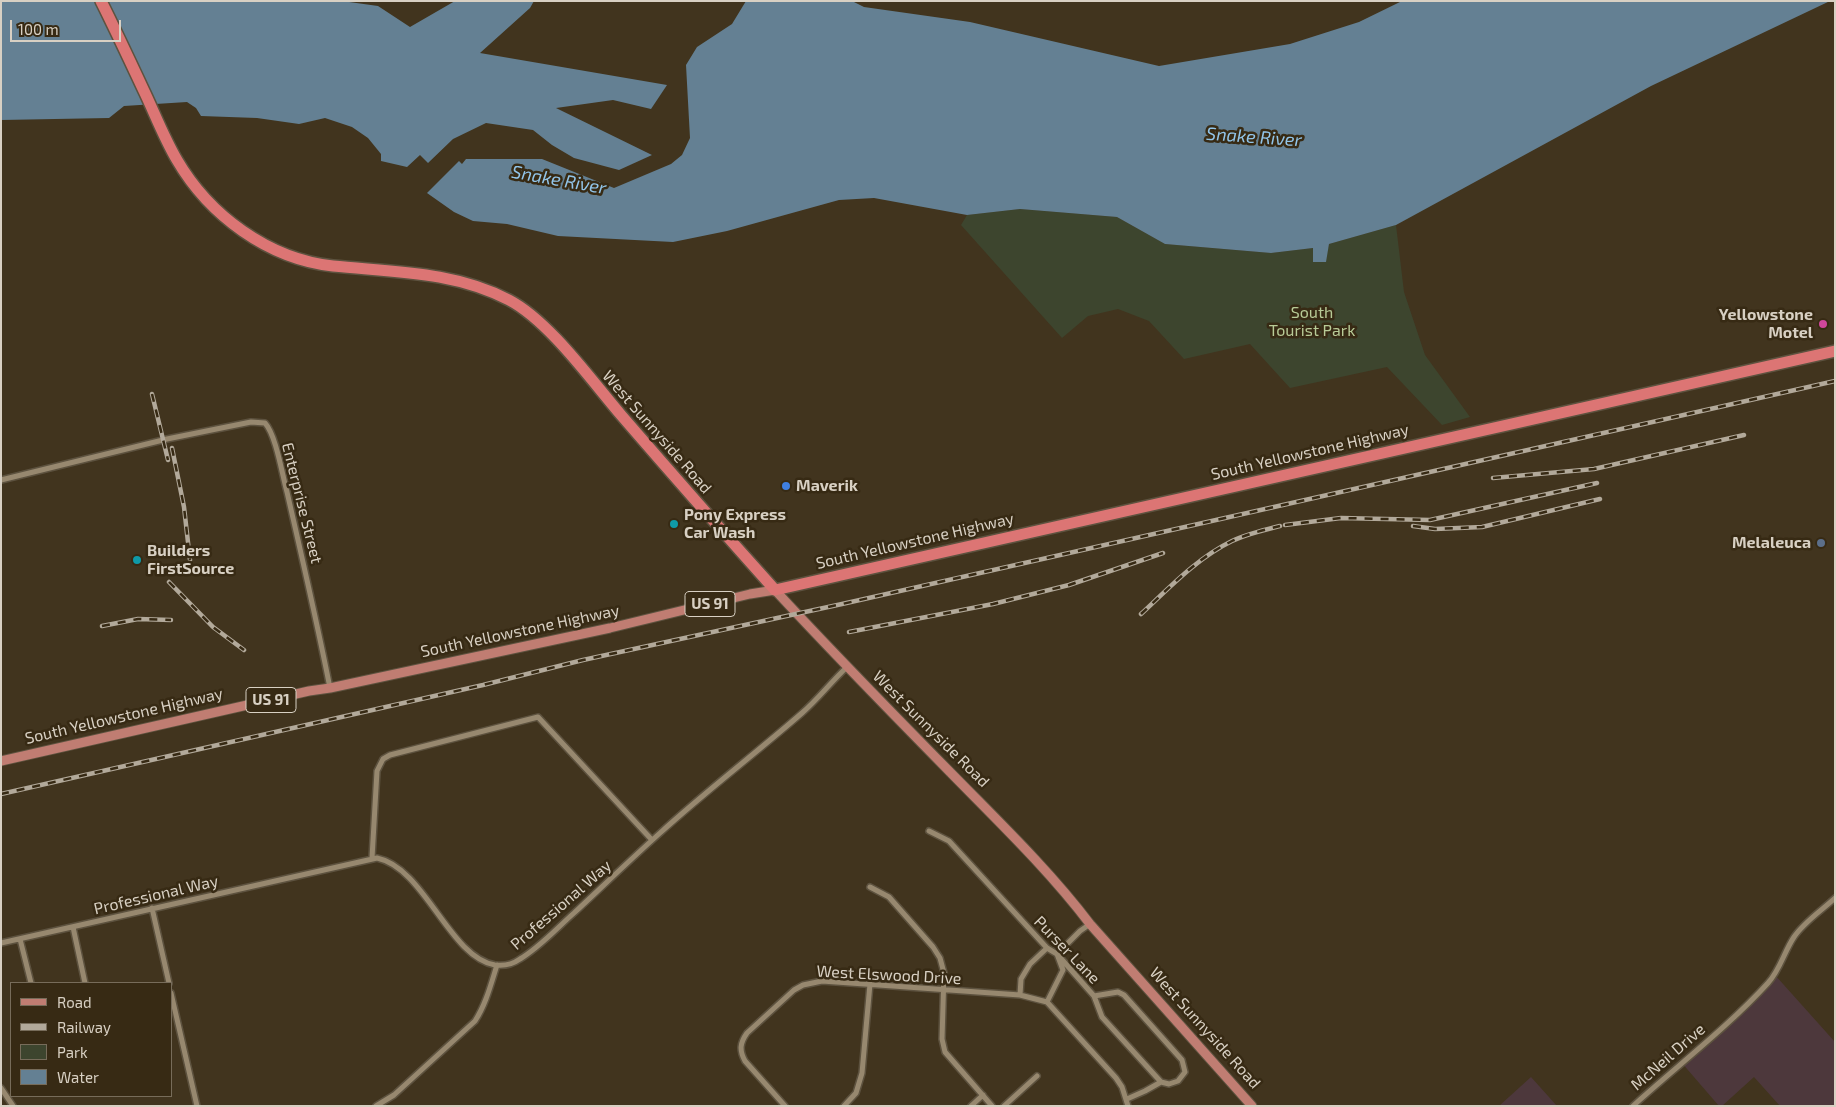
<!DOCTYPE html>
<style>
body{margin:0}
#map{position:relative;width:1836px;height:1107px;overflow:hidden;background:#41341e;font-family:"Exo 2",sans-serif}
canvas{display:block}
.frame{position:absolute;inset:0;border:2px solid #d8d0c3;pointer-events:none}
.legend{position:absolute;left:10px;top:982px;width:162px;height:115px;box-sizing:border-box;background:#372a14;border:1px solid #776c5a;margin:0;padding:6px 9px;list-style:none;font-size:15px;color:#d8d0c3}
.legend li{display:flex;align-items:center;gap:10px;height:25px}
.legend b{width:25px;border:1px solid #776c5a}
.scale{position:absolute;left:10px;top:20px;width:111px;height:22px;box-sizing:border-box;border:2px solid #d8d0c3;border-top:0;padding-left:6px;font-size:15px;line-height:18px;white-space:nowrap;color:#d8d0c3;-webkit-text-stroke:4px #372a14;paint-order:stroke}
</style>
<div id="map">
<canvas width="1836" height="1107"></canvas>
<div class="frame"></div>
<ul class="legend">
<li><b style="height:6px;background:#c07d72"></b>Road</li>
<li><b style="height:6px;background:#b2a99a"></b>Railway</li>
<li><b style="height:14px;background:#3d452e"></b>Park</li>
<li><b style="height:14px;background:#648093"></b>Water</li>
</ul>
<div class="scale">100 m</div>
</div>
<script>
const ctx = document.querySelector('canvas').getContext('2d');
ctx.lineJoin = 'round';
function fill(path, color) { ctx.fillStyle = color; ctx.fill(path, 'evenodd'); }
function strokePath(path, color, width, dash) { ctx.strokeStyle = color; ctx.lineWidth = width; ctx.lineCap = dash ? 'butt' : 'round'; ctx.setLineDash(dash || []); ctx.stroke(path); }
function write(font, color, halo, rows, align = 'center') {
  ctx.font = font + ' "Exo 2",sans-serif'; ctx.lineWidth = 5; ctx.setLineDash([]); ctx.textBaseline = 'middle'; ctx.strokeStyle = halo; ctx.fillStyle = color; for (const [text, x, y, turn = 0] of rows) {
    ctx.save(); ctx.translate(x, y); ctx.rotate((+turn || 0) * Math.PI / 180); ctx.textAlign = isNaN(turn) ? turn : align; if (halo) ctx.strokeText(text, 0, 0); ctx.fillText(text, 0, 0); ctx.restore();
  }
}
const commercial = new Path2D(`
 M 1775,975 L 1835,1042 L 1835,1106 L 1780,1106 L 1754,1077 L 1722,1106 L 1719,1106 L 1681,1062 L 1721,1028 Z
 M 1531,1077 L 1557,1106 L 1499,1106 Z`);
const green = new Path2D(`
 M 1020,209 L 1117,217 L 1165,244 L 1271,253 L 1313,248 L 1313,262 L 1325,262 L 1329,244 L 1396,225 L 1404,292 L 1425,355 L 1470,417 L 1442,425 L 1387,367 L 1290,388 L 1250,344 L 1184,359 L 1149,321 L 1118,309 L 1088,316 L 1062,338 L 961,225 L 967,215 Z`);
const water = new Path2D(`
 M 1,1 L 342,1 L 378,6 L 410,27 L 455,1 L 534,1 L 530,8 L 480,53 L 667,85 L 651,109 L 613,100 L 556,108 L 652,155 L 619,170 L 574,158 L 552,145 L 533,130 L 486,123 L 453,139 L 428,163 L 420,155 L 407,167 L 381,161 L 381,154 L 368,138 L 352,127 L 325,118 L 299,124 L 257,118 L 201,116 L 196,108 L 187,102 L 124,106 L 109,118 L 1,120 Z
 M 746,1 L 852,1 L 864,7 L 970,22 L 1159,66 L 1290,44 L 1359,22 L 1402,1 L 1830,1 L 1651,86 L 1396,225 L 1329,244 L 1326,262 L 1313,262 L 1313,248 L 1271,253 L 1165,244 L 1117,217 L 1020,209 L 967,215 L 874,198 L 839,200 L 727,231 L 673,242 L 558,236 L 507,224 L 473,221 L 454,212 L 427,193 L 459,161 L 462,164 L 466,159 L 542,159 L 614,188 L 671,164 L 682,155 L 690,138 L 686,65 L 697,47 L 732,24 Z`);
const street = new Path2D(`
 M 1,480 L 167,439 L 251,422 L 265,423 C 276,435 282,474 287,492 C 302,557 317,622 330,688
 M 929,831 L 949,841 L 1047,948 L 1057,954 L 1094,996 L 1102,1017 L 1161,1082
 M 372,858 L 377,771 L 383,759 L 390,755 L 538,717 L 652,840
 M 870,887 L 889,897 L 933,947 L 940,958 L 944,973 L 942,1039 L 945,1052 L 992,1106
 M 152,908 L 169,983
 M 73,927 L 85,983
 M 20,939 L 31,983
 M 1,943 L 377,858 C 425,868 449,957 495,965 C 503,966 513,964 520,959 C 540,947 557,928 574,913 C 603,886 631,859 660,833 C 706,791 755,754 802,713 C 818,699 831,682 847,667
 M 171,993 L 197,1106
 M 1020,995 L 1021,979 L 1030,964 L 1047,948
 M 1094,996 L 1118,992 L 1124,995 L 1182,1060 L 1185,1072 L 1178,1081 L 1169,1084 L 1161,1082
 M 1047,1002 L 1063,970 L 1057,954 L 1080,931 L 1090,924
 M 1,1088 L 13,1106
 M 1127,1099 L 1145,1091 L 1161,1082
 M 376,1106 L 394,1095 L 475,1021 C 486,1004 491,984 497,965
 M 785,1106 L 745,1061 C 739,1050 740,1043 747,1033 L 794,990 L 803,985 L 822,981 L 1020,995 L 1047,1002 L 1116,1078 L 1122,1087 L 1128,1106
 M 844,1106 L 856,1093 L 862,1073 L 870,984
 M 971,1106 L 983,1095
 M 1004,1106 L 1037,1076
 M 1633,1106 C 1677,1066 1728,1027 1768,983 C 1780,970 1784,952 1794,937 C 1804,922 1821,911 1835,898`);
const primary = new Path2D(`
 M 1,761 L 309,691 L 330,688 L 610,628 L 750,594 L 775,590 C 832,652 892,713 951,773 C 999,822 1049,870 1090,924 L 1252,1106`);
const highway = new Path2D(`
 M 101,1 C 116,31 130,61 144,91 C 155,114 164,138 177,160 C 209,215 268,259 333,266 C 392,272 454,271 509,300 C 549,321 591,380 621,415 C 672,474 723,532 775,590 L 1835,351`);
const rail = new Path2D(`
 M 152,394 L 168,460
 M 172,448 L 184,507 L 190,560
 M 1493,478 L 1594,469 L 1744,435
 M 1285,525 L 1341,518 L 1430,520 L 1597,483
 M 1413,526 L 1435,529 L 1482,527 L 1600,499
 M 169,582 L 213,627 L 244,650
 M 1141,614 C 1169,588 1197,558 1232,541 C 1247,534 1264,530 1280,526
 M 102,626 L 138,619 L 171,620
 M 849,632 L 993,604 L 1069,585 L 1163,553
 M 1,794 L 483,685 L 583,660 L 842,604 L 1835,381`);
const markers = [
 [1823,324,5,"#d1479c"],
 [786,486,5,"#3f7fe0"],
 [674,524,5,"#0f9aa8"],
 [1821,543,5,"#5c6f8a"],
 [137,560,5,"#0f9aa8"]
];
const shields = [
 [710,604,50],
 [271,700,50]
];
const shieldNames = [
 ["US 91",710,604],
 ["US 91",271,700]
];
const parkNames = [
 ["South",1312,313],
 ["Tourist Park",1312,331]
];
const poiNames = [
 ["Yellowstone",1813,315,"right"],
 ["Motel",1813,333,"right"],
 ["Maverik",796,486],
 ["Pony Express",684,515],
 ["Car Wash",684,533],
 ["Melaleuca",1811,543,"right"],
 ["Builders",147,551],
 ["FirstSource",147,569]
];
const streetNames = [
 ["West Sunnyside Road",657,432,49],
 ["South Yellowstone Highway",1310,452,-13],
 ["Enterprise Street",302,503,76],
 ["South Yellowstone Highway",915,541,-13],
 ["South Yellowstone Highway",520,631,-12],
 ["South Yellowstone Highway",124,716,-13],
 ["West Sunnyside Road",931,729,45],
 ["Professional Way",156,895,-13],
 ["Professional Way",561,905,-41],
 ["Purser Lane",1067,950,46],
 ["West Elswood Drive",889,975,3],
 ["West Sunnyside Road",1205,1028,48],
 ["McNeil Drive",1668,1057,-41]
];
const waterNames = [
 ["Snake River",1254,137,4],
 ["Snake River",559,180,10]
];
fill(commercial, '#4d383c');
fill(green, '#3d452e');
fill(water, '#648093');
strokePath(street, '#5d523f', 8);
strokePath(primary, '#5d523f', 11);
strokePath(highway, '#5d523f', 14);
strokePath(street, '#97886f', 5);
strokePath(primary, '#c07d72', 9);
strokePath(highway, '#dc7574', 11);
strokePath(rail, '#b2a99a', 4.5);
strokePath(rail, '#372a14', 2.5, [8]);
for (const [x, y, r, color] of markers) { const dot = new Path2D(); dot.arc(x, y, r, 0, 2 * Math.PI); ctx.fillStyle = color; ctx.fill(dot); strokePath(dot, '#372a14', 2); }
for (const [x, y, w] of shields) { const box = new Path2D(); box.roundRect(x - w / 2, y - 12.5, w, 25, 4); ctx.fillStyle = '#372a14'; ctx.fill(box); strokePath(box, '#d8d0c3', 1); }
write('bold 15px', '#d8d0c3', null, shieldNames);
write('16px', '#b8cb97', '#372a14', parkNames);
write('bold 16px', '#d8d0c3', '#372a14', poiNames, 'left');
write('16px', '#d8d0c3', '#372a14', streetNames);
write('italic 18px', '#92c5e9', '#372a14', waterNames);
</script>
